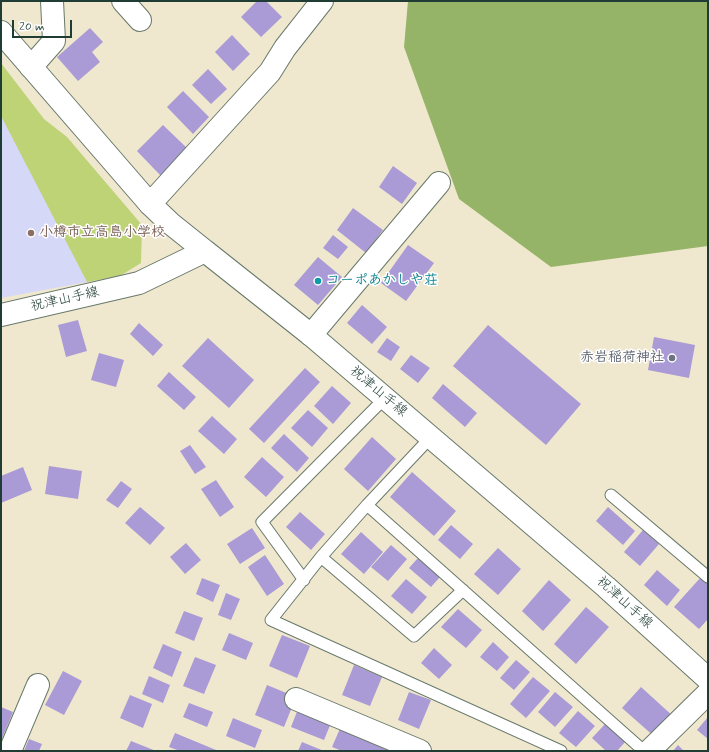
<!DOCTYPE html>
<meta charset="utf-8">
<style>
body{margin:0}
#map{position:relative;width:709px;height:752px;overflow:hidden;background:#efe8cf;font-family:Mynerve,sans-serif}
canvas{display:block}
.frame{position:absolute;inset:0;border:2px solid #1f3d34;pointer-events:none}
.scale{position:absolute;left:12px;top:20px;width:60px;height:18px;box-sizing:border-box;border:2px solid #1f3d34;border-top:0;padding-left:5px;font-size:12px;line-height:14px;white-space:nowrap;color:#1f3d34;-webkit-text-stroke:3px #fff;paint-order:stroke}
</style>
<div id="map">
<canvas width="709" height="752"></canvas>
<div class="frame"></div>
<div class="scale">20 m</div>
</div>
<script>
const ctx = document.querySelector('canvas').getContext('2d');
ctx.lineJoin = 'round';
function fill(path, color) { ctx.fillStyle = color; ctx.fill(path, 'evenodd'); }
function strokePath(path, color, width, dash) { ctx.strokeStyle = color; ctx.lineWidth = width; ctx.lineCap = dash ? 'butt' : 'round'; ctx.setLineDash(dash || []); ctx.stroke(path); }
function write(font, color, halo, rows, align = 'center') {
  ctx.font = font + ' Mynerve,"Klee One",sans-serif'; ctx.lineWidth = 3; ctx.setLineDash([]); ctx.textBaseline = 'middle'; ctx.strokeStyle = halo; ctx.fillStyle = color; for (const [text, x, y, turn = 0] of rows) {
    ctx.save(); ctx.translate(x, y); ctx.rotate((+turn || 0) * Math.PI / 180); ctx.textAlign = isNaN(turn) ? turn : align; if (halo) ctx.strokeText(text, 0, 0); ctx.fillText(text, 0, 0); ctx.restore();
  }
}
const built = new Path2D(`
 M 1,116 L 37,184 L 87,282 L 1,298 Z`);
const green = new Path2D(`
 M 1,63 L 44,119 L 67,137 L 142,225 L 141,263 L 120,276 L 87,282 L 1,116 Z`);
const forest = new Path2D(`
 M 408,1 L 708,1 L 708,246 L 551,267 L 459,199 L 404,47 Z`);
const building = new Path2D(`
 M 257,1 L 266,1 L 282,17 L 261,37 L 241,17 Z
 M 90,28 L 103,42 L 92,52 L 100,62 L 78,81 L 57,57 Z
 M 232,35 L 250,54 L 233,71 L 215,52 Z
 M 208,69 L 227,89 L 211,104 L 192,85 Z
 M 183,91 L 209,117 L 193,134 L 167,107 Z
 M 163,125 L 188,149 L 161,176 L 137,151 Z
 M 393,166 L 417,183 L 402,204 L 379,187 Z
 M 353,208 L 383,230 L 366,253 L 337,230 Z
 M 333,235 L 348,247 L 338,259 L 323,248 Z
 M 408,245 L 434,263 L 406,301 L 381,283 Z
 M 318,257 L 342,277 L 318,305 L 294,285 Z
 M 362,305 L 387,327 L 372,344 L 347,323 Z
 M 78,320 L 87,351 L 66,357 L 58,325 Z
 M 139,323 L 163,345 L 153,356 L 130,334 Z
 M 488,325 L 581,404 L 546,445 L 453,366 Z
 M 654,337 L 695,345 L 689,378 L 648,370 Z
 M 208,338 L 254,380 L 229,408 L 182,366 Z
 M 387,338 L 400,347 L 391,361 L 377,352 Z
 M 99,353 L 124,360 L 116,387 L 91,380 Z
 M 411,355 L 430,368 L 418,383 L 400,369 Z
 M 305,368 L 320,382 L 264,443 L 249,429 Z
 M 169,372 L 196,397 L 184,410 L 157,386 Z
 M 443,384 L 477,413 L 465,427 L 432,398 Z
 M 332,386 L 351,403 L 333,424 L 314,406 Z
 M 308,410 L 328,428 L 312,447 L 291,428 Z
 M 212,416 L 237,439 L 224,454 L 198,431 Z
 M 284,434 L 309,458 L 297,472 L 271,448 Z
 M 372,437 L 396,459 L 368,491 L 344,469 Z
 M 190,445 L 206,467 L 195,474 L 180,451 Z
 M 262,457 L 284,477 L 266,497 L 244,477 Z
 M 49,466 L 82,471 L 78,499 L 45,494 Z
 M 23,467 L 32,490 L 1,503 L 1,476 Z
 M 412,472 L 456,511 L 434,536 L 390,497 Z
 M 216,480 L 234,507 L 220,517 L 201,489 Z
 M 121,481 L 132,489 L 118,508 L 106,500 Z
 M 140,507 L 165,528 L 150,545 L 125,523 Z
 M 608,507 L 635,531 L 623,545 L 596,521 Z
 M 300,512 L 325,534 L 311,550 L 286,527 Z
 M 451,525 L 473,544 L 460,559 L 438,540 Z
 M 252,528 L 265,548 L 240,564 L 227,544 Z
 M 643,530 L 659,544 L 640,566 L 624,552 Z
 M 361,532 L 383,552 L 364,574 L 341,554 Z
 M 186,543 L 201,560 L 185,574 L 170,557 Z
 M 391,545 L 407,559 L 388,581 L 371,567 Z
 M 498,548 L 521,569 L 498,595 L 474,574 Z
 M 265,555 L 284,584 L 267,596 L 248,567 Z
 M 418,558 L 440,577 L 431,587 L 409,568 Z
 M 657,570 L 680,590 L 667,606 L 644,585 Z
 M 701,577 L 708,583 L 708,619 L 699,629 L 674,607 Z
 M 202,578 L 220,585 L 213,602 L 196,594 Z
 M 406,579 L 427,597 L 412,614 L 391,596 Z
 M 549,580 L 571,600 L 543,631 L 522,611 Z
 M 226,593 L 240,599 L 231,620 L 218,615 Z
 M 586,607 L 609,627 L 576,664 L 554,644 Z
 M 458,609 L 482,630 L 466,648 L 441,627 Z
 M 184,611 L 203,618 L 194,641 L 175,633 Z
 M 229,633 L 253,643 L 246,660 L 222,650 Z
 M 282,635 L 310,646 L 297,678 L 269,666 Z
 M 493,642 L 509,657 L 497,671 L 480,657 Z
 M 163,644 L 182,652 L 172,677 L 153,668 Z
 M 434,648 L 452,665 L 439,679 L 421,663 Z
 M 195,657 L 216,665 L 204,694 L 183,686 Z
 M 516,660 L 530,672 L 514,690 L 500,678 Z
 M 354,665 L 382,677 L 370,706 L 342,695 Z
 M 63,671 L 82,681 L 64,715 L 45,705 Z
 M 149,676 L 170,685 L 163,703 L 142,694 Z
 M 533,677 L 550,691 L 526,718 L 510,704 Z
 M 267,685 L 296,697 L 284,727 L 255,715 Z
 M 641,687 L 674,717 L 656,738 L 622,708 Z
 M 409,692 L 431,700 L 419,729 L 398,720 Z
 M 555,692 L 573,707 L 555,727 L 538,712 Z
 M 130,695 L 152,704 L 143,728 L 120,718 Z
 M 189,703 L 213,712 L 207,727 L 183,717 Z
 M 1,707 L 13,712 L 1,741 Z
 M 298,709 L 331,723 L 324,740 L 291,727 Z
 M 578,711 L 595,726 L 576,747 L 559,733 Z
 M 708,717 L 708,739 L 697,730 Z
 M 233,718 L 262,730 L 255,748 L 226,736 Z
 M 606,723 L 626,741 L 617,751 L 606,751 L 592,738 Z
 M 342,724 L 389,744 L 387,751 L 342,751 L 332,747 Z
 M 175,733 L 216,750 L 216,751 L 180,751 L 169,747 Z
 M 29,739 L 42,744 L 39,751 L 24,751 Z
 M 131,741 L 156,751 L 126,751 Z
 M 302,742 L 324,751 L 298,751 Z
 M 678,745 L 684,751 L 673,751 Z`);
const service = new Path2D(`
 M 431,437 L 367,505 L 321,557 L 271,620 L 561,751
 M 611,495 L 708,577
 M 367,505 L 644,751
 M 321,557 L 414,636 L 463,590
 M 304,580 L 262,522 L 385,398`);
const minor = new Path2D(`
 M 123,1 L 140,20
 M 31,67 L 54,41 L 52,1
 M 150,204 L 270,72 L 285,48 L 322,1
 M 311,335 L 439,183
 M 296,699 L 420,751
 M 10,751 L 38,685
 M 649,751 L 708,693`);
const tertiary = new Path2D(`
 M 1,32 L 150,204 L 170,223 L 205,251
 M 1,315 L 139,283 L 205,251 L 311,335 L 606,587 L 708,679`);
const markers = [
 [31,233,4,"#8d6e63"],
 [318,281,4,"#0f9aa8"],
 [672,358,4,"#6b7280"]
];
const educationNames = [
 ["小樽市立高島小学校",39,233]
];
const cultureNames = [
 ["コーポあかしや荘",326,281]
];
const streetNames = [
 ["祝津山手線",65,300,-13],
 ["祝津山手線",378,392,40],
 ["祝津山手線",624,603,42]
];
const worshipNames = [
 ["赤岩稲荷神社",664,358]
];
fill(built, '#d6d8f8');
fill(green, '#bed276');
fill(forest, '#96b467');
fill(building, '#aa9ad5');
strokePath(service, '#68796a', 13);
strokePath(minor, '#68796a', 24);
strokePath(tertiary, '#68796a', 24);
strokePath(service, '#fff', 11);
strokePath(minor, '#fff', 22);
strokePath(tertiary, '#fff', 22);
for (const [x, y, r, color] of markers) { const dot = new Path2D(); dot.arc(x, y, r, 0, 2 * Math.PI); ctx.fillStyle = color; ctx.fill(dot); strokePath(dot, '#fff', 1.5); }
write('bold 14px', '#785e54', '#fff', educationNames, 'left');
write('bold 14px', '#0d838f', '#fff', cultureNames, 'left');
write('14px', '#1f3d34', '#fff', streetNames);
write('bold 14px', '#5b616d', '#fff', worshipNames, 'right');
</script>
